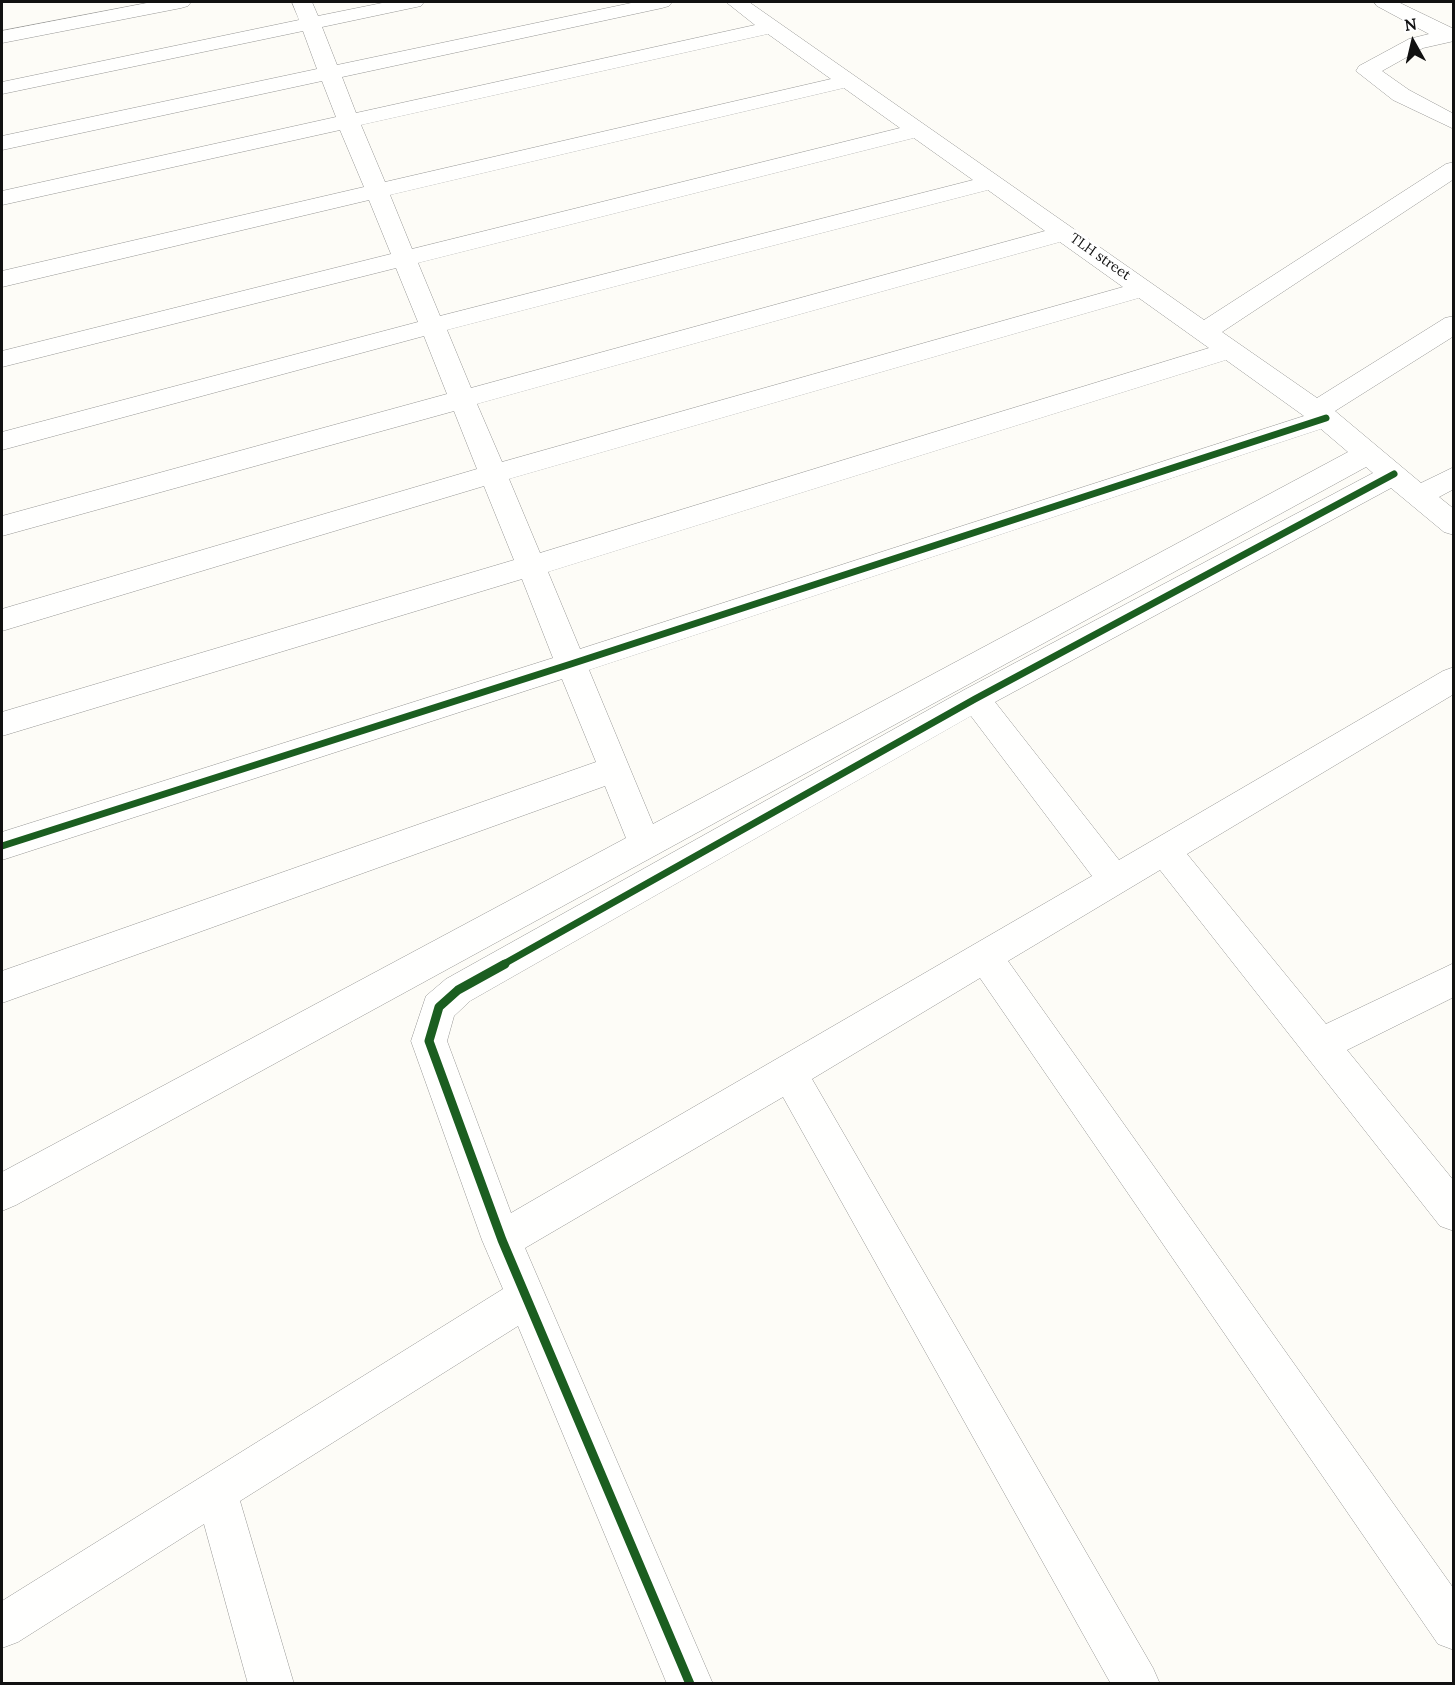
<!DOCTYPE html>
<style>
body{margin:0}
#map{position:relative;width:1455px;height:1685px;overflow:hidden;background:#fdfcf7;font-family:Lora,serif}
canvas{display:block}
.frame{position:absolute;inset:0;border:3px solid #111;pointer-events:none}
.north{position:absolute;left:1383px;top:12px;width:60px;height:60px;-webkit-text-stroke:4px #fff;paint-order:stroke;rotate:352deg;font-size:16px;font-weight:700;line-height:24px;text-align:center;color:#111}
.north::after{content:'';display:block;margin:auto;width:21px;height:27px;background:#111;clip-path:polygon(50% 0,100% 100%,50% 72%,0 100%)}
</style>
<div id="map">
<canvas width="1455" height="1685"></canvas>
<div class="frame"></div>
<div class="north">N</div>
</div>
<script>
const ctx = document.querySelector('canvas').getContext('2d');
ctx.lineJoin = 'round';
function strokePath(path, color, width, dash) { ctx.strokeStyle = color; ctx.lineWidth = width; ctx.lineCap = dash ? 'butt' : 'round'; ctx.setLineDash(dash || []); ctx.stroke(path); }
function fill(path, color) { ctx.fillStyle = color; ctx.fill(path, 'evenodd'); }
function write(font, color, halo, rows, align = 'center') {
  ctx.font = font + ' Lora,serif'; ctx.lineWidth = 6; ctx.setLineDash([]); ctx.textBaseline = 'middle'; ctx.strokeStyle = halo; ctx.fillStyle = color; for (const [text, x, y, turn = 0] of rows) {
    ctx.save(); ctx.translate(x, y); ctx.rotate((+turn || 0) * Math.PI / 180); ctx.textAlign = isNaN(turn) ? turn : align; if (halo) ctx.strokeText(text, 0, 0); ctx.fillText(text, 0, 0); ctx.restore();
  }
}
const minor = new Path2D(`
 M 152,2 L 191,2 L 188,6 L 181,8 L 2,43 L 2,31 Z
 M 292,2 L 312,2 L 318,16 L 387,2 L 424,2 L 421,6 L 322,27 L 337,65 L 636,2 L 672,2 L 669,6 L 662,8 L 342,77 L 356,113 L 755,25 L 726,2 L 749,2 L 1204,320 L 1446,164 L 1454,162 L 1454,179 L 1222,332 L 1317,398 L 1445,318 L 1454,316 L 1454,336 L 1335,411 L 1421,483 L 1454,467 L 1454,489 L 1439,497 L 1454,509 L 1454,535 L 1444,532 L 1391,488 L 995,702 L 1119,860 L 1443,671 L 1454,667 L 1454,694 L 1187,854 L 1326,1024 L 1454,963 L 1454,997 L 1347,1050 L 1454,1181 L 1454,1231 L 1440,1226 L 1160,870 L 1008,961 L 1454,1589 L 1454,1650 L 1438,1644 L 980,978 L 812,1079 L 1153,1668 L 1160,1684 L 1111,1684 L 783,1097 L 525,1248 L 713,1684 L 667,1684 L 518,1326 L 240,1501 L 294,1684 L 248,1684 L 204,1524 L 18,1642 L 2,1648 L 2,1601 L 503,1289 L 482,1240 L 411,1041 L 426,996 L 446,979 L 964,690 L 1373,473 L 1366,467 L 16,1205 L 2,1211 L 2,1172 L 626,838 L 605,786 L 2,1003 L 2,971 L 596,762 L 562,679 L 2,860 L 2,832 L 553,658 L 522,579 L 2,736 L 2,712 L 514,560 L 484,486 L 2,631 L 2,609 L 477,469 L 454,411 L 2,536 L 2,516 L 447,394 L 424,336 L 2,450 L 2,432 L 418,322 L 396,268 L 2,367 L 2,351 L 391,254 L 369,200 L 2,287 L 2,271 L 364,187 L 340,130 L 2,205 L 2,191 L 336,117 L 322,81 L 2,150 L 2,136 L 317,69 L 303,31 L 2,94 L 2,82 L 299,20 ZM 768,34 L 831,79 L 385,182 L 361,125 ZM 844,88 L 900,128 L 412,249 L 390,195 ZM 914,138 L 973,180 L 440,316 L 418,263 ZM 988,190 L 1045,231 L 471,388 L 447,330 ZM 1060,242 L 1123,287 L 502,462 L 477,404 ZM 1139,298 L 1209,348 L 540,553 L 509,479 ZM 1226,360 L 1304,416 L 580,649 L 548,572 ZM 1321,429 L 1348,452 L 653,824 L 589,670 ZM 971,716 L 1092,876 L 511,1213 L 447,1041 L 454,1016 L 470,1001 Z
 M 1374,2 L 1398,2 L 1454,29 L 1454,41 L 1423,48 L 1382,71 L 1409,90 L 1454,114 L 1454,129 L 1393,100 L 1356,71 L 1359,66 L 1409,39 L 1429,34 L 1377,6 Z`);
const cyclewayFar1 = new Path2D(`
 M 2,846 L 571,664 L 1326,418
 M 502,965 L 975,699 L 1394,474`);
const cycleway = new Path2D(`
 M 505,964 L 458,990 L 439,1007 L 429,1041 L 502,1240 L 690,1684`);
const farStreetnames = [
 ["TLH street",1100,257,35]
];
strokePath(minor, '#979795', 1);
fill(minor, '#fffffe');
strokePath(cyclewayFar1, '#1b5e20', 7);
strokePath(cycleway, '#1b5e20', 9);
write('14px', '#111', '#fff', farStreetnames);
</script>
